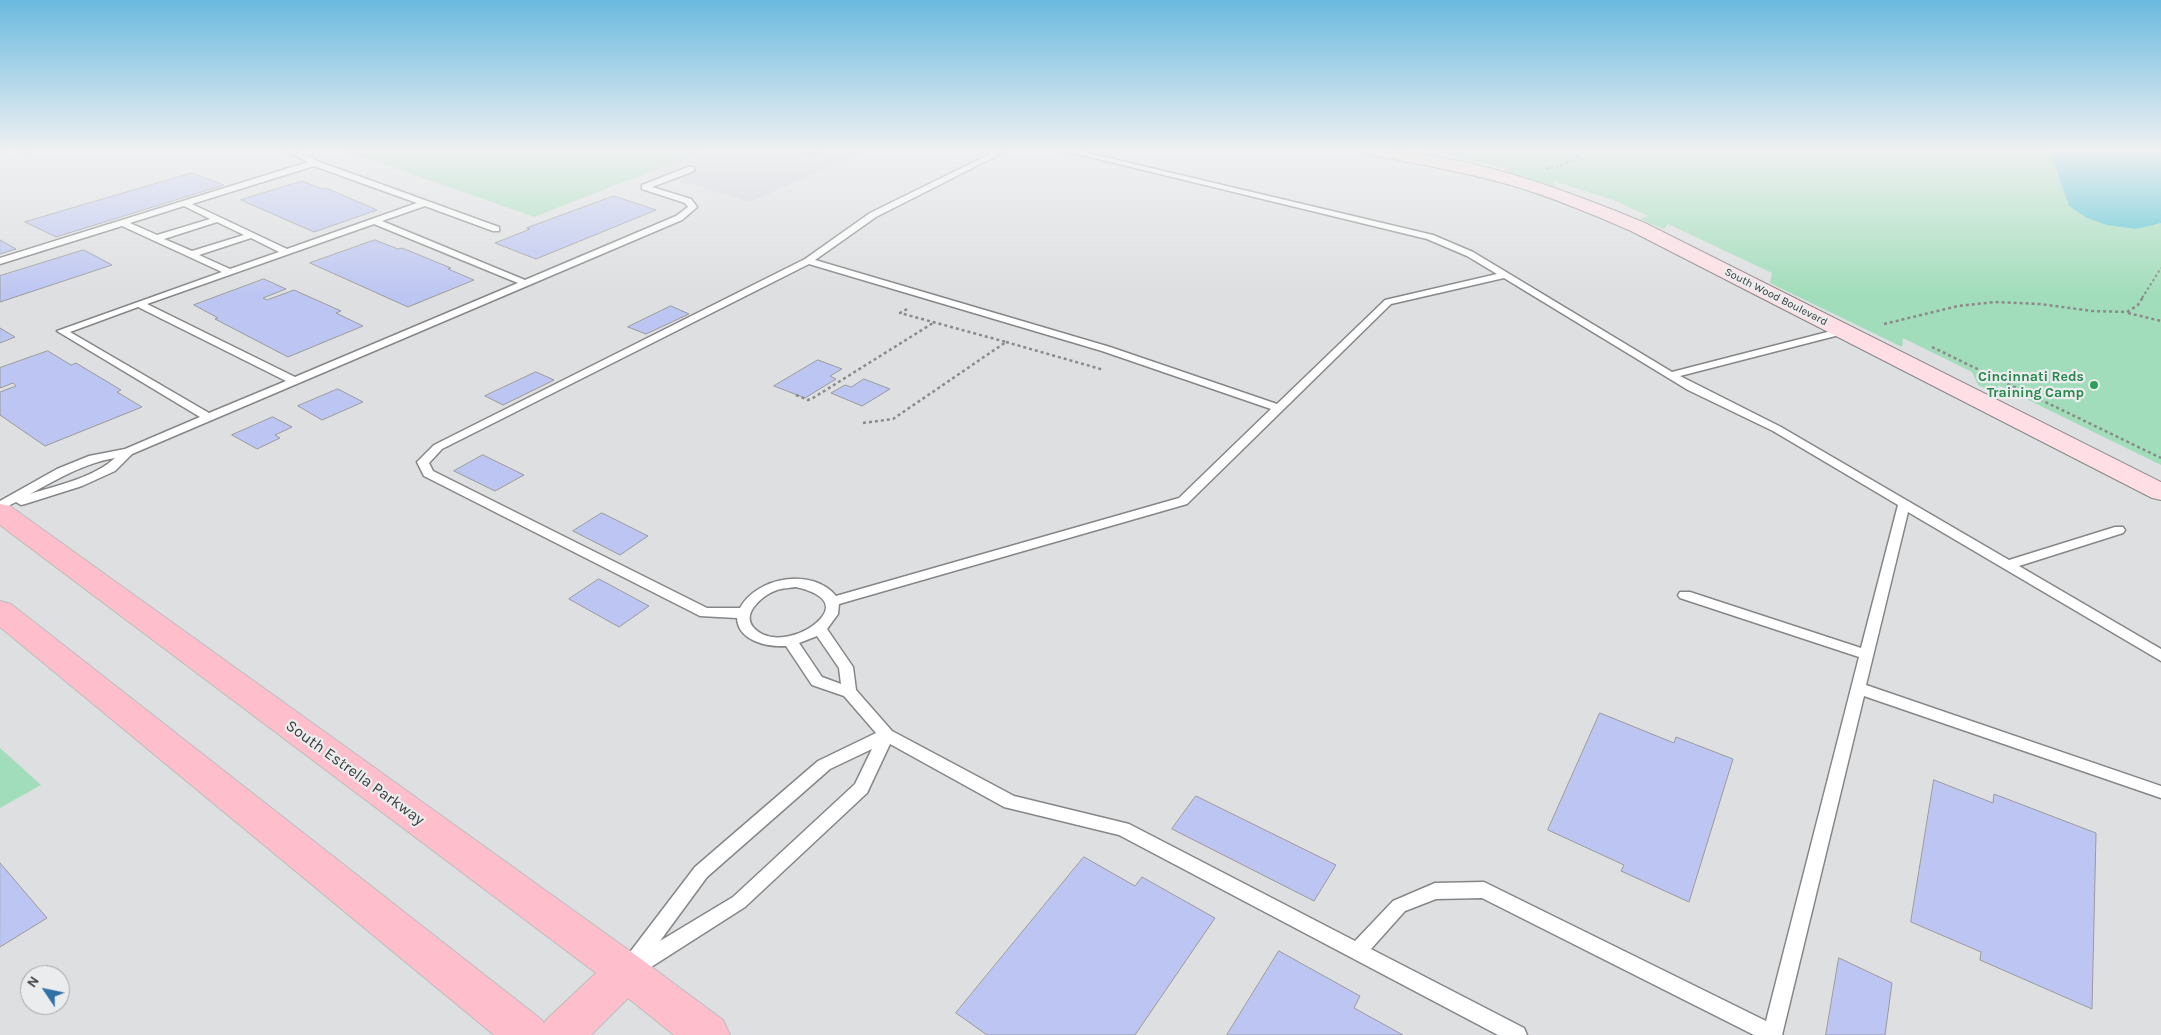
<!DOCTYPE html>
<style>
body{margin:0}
#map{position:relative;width:2161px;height:1035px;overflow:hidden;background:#dedfe1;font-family:Karla,sans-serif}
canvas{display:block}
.north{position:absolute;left:20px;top:965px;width:50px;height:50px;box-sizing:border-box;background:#ebecee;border:1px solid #a5a6a7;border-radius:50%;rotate:304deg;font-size:14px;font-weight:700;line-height:20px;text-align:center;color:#3c3c3d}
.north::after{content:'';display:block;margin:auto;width:18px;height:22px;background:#3071a7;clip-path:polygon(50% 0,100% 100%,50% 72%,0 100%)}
</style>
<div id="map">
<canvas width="2161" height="1035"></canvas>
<div class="north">N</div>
</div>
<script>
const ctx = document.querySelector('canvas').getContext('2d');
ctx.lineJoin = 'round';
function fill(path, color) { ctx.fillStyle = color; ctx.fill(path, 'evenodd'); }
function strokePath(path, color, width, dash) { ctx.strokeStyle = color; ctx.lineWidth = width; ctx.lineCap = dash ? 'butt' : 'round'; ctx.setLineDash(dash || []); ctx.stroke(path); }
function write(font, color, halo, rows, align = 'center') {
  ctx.font = font + ' Karla,sans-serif'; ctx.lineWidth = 4.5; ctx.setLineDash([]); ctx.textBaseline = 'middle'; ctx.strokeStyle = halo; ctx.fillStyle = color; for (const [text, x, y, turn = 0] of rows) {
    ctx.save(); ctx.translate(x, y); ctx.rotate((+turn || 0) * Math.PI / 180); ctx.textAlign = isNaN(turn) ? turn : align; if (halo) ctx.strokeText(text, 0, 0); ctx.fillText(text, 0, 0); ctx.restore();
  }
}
const built = new Path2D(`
 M 706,150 L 868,150 L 750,202 L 649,172 Z`);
const green = new Path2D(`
 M 344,150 L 706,150 L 534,217 Z
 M 1422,150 L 2161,150 L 2161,465 L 1998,385 L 1999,395 L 1978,385 L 1972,372 L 1903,338 L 1902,347 L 1770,283 L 1772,273 L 1668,224 L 1664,229 L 1640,219 L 1648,216 L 1613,200 L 1553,181 L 1555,187 L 1513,175 L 1505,168 Z
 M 0,748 L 41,785 L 0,808 Z`);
const water = new Path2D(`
 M 2050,150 L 2161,150 L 2161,223 L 2136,229 L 2107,225 L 2087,218 L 2069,206 Z`);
const building = new Path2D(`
 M 796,150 L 826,150 L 814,155 Z
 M 192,173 L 224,185 L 56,237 L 25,222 Z
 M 302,181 L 322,189 L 326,188 L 377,210 L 314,232 L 241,200 Z
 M 614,196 L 656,210 L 536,259 L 495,243 L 530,229 L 527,228 Z
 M 0,240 L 16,249 L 0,254 Z
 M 375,240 L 398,249 L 402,248 L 451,268 L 448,269 L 474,280 L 408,307 L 310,263 Z
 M 84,250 L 112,265 L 0,302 L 0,276 Z
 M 264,279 L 286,289 L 263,298 L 267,300 L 294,290 L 341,311 L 336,313 L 363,326 L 288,357 L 215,319 L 218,318 L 194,305 Z
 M 671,306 L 689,314 L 646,334 L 628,327 Z
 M 0,328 L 15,337 L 0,343 Z
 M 48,351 L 71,365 L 76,363 L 121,390 L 117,392 L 142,407 L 45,446 L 0,415 L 0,392 L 16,386 L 13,383 L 0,388 L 0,368 Z
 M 818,360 L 842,369 L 830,376 L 836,379 L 805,398 L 774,386 Z
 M 536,372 L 554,380 L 503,405 L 485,396 Z
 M 864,379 L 890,389 L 862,406 L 831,393 L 845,385 L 851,387 Z
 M 338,389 L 363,402 L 322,420 L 298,406 Z
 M 273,417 L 292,427 L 275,435 L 280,438 L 257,449 L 232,435 Z
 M 483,455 L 524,475 L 495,491 L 454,471 Z
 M 602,513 L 648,536 L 620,555 L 573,531 Z
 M 599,579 L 649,606 L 619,627 L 569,599 Z
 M 1600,713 L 1674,743 L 1676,737 L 1733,759 L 1689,902 L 1621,871 L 1624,865 L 1548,830 Z
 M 1934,780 L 1993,803 L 1994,794 L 2096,833 L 2092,1009 L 1980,960 L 1981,952 L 1911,922 Z
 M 1196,796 L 1336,865 L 1314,901 L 1172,829 Z
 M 1084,857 L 1135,886 L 1142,877 L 1215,918 L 1135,1035 L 987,1035 L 956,1013 Z
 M 0,863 L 47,918 L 0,947 Z
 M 1279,951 L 1360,996 L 1354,1008 L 1403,1035 L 1227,1035 Z
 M 1839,958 L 1892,983 L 1885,1035 L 1826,1035 Z`);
const pathFar1 = new Path2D(`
 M 1522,150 L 1579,157
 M 1546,169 L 1568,163 L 1587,150
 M 2142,298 L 2161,268`);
const path = new Path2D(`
 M 2128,313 L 2161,321
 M 1884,324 L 1958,306 L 1995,302 L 2040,304 L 2092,311 L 2127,312 L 2138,305 L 2143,297
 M 1006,342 L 1104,370
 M 1932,347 L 2161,458
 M 796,395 L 808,400 L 813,398 L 933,323
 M 863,423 L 893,419 L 1006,342 L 900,313 L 907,309`);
const lane = new Path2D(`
 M 0,150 L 5,150 L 1,152 Z
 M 18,150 L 31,150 L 27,152 Z
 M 283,150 C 296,150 306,154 317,161 L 499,227 L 499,231 L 493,231 L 425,206 L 382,221 L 525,280 L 676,216 L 688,207 L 685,203 L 642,189 L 642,185 L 688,167 L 694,167 L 694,171 L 652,187 L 691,199 L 697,207 L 682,220 L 132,454 L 115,471 L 82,486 L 25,504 L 21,505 L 16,502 L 0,510 L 0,501 L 57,469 L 89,456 L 125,449 L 200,417 L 57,331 L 222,272 L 122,226 L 0,264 L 0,258 L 308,162 ZM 314,166 L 417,203 L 287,249 L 192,204 ZM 184,206 L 210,219 L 157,235 L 130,223 ZM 217,222 L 244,235 L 192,251 L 164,239 ZM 374,224 L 518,283 L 295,377 L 147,304 ZM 251,238 L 279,252 L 230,269 L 199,255 ZM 138,307 L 286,381 L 209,413 L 70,332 ZM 115,458 C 93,478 58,485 30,494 C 58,479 84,463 115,458 Z
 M 998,150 L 1008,150 L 876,217 L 815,260 L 1110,347 L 1277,404 L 1385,300 L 1497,274 L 1467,256 L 1427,239 L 1061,150 L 1075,150 L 1433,235 L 1473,252 L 1672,372 L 1843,328 L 1847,329 L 1847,333 L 1680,376 L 1781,427 L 2009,560 L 2115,527 L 2123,527 L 2125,530 L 2123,533 L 2019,566 L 2161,649 L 2161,661 L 1908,512 L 1866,685 L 2161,786 L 2161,798 L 1864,696 L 1782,1035 L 1754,1035 L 1482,898 L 1436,899 L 1405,911 L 1371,949 L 1524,1028 L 1527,1035 L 1498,1035 L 1119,835 L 1004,807 L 890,744 L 867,793 L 745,907 L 637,976 L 630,979 L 623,976 L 621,970 L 624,960 L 695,867 L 818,761 L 876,733 L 844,696 L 812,685 L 786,646 C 767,647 738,641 737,618 L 700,616 L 424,476 L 417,462 L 434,445 L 805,259 L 870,213 ZM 809,264 L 1102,351 L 1271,409 L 1179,498 L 836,596 C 812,567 757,577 740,608 L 707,608 L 433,471 L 429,463 L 442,449 ZM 1504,278 L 1688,390 L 1773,431 L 1898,505 L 1861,648 L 1690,592 L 1680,592 L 1678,595 L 1680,598 L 1859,657 L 1766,1021 L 1484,882 L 1435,883 L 1393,901 L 1355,941 L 1129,824 L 1014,796 L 892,731 L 856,690 L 853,667 L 827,629 L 838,614 L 839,604 L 1187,504 L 1391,304 ZM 796,587 C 810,590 836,599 822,617 C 808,635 770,647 753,627 C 741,612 765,594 777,590 C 783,588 790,588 796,587 ZM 817,636 L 839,668 L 841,684 L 822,677 L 799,643 ZM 872,749 L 855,784 L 733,897 L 660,941 L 707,877 L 830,769 Z`);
const secondary = new Path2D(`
 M 1364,150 C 1457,150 1559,187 1645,223 L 2161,482 L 2161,500 L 2152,498 L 1631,231 C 1592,214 1552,197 1510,185 C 1465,172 1418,164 1372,155 L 1366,153 Z`);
const primary = new Path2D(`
 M 0,504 L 10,506 L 641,959 L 723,1020 L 730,1035 L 674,1035 L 628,998 L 591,1035 L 494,1035 L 0,627 L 0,601 L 11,604 L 542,1020 L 544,1024 L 546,1020 L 596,973 L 0,525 Z`);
const markers = [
 [2094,385,5,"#2e9e5b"]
];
const farStreetnames = [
 ["South Wood Boulevard",1776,297,27]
];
const leisureNames = [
 ["Cincinnati Reds",2084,377],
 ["Training Camp",2084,393]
];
const nearStreetnames = [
 ["South Estrella Parkway",355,773,36]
];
fill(built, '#d0d2dc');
fill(green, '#a1ddba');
fill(water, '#4fc2d2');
fill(building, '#bdc6f2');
strokePath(building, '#999a9c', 1);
strokePath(lane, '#858688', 3);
strokePath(secondary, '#858688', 2);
strokePath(primary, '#bdbdbd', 2);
strokePath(pathFar1, '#8a8a8b', 2, [2.5, 2.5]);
strokePath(path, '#8a8a8b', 2.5, [3, 3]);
fill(lane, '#fff');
fill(secondary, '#ffdfe5');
fill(primary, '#febecb');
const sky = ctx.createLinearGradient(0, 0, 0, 295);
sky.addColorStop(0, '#6bbadf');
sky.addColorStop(0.51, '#f0f1f2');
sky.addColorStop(1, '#f0f1f200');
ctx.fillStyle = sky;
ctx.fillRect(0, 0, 2161, 295);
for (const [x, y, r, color] of markers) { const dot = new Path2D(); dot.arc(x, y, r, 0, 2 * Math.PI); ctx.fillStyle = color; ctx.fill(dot); strokePath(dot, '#ebecee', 2); }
write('11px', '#3c3c3d', '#ebecee', farStreetnames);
write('bold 14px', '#27864d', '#ebecee', leisureNames, 'right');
write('16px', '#3c3c3d', '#ebecee', nearStreetnames);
</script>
